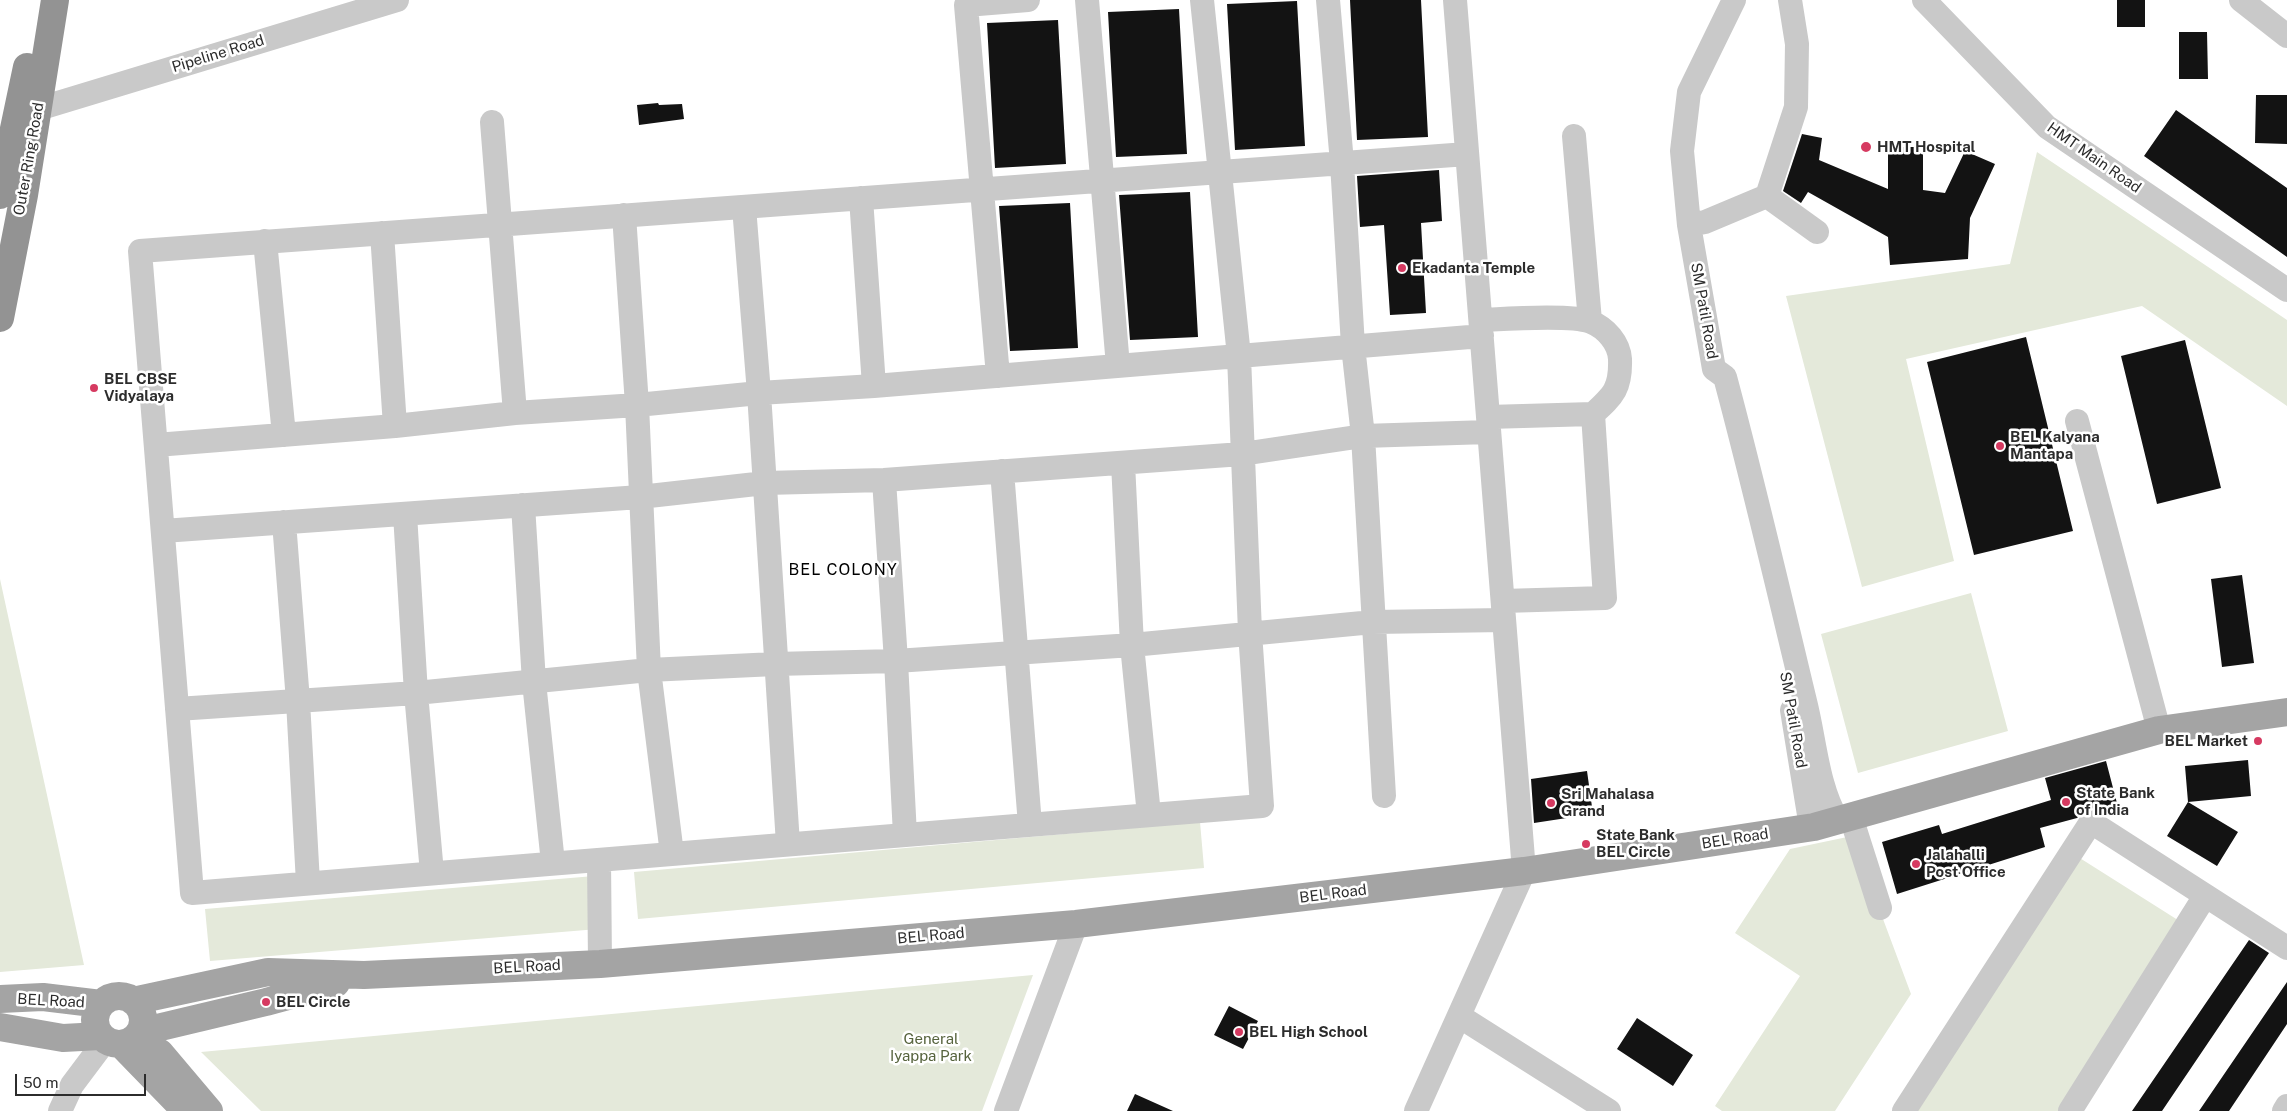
<!DOCTYPE html>
<style>
body{margin:0}
#map{position:relative;width:2287px;height:1111px;overflow:hidden;background:#fff;font-family:"Public Sans",sans-serif}
canvas{display:block}
.scale{position:absolute;left:15px;top:1074px;width:131px;height:22px;box-sizing:border-box;border:2px solid #2c2c2c;border-top:0;padding-left:6px;font-size:15px;line-height:18px;white-space:nowrap;color:#2c2c2c;-webkit-text-stroke:4px #fff;paint-order:stroke}
</style>
<div id="map">
<canvas width="2287" height="1111"></canvas>
<div class="scale">50 m</div>
</div>
<script>
const ctx = document.querySelector('canvas').getContext('2d');
ctx.lineJoin = 'round';
function fill(path, color) { ctx.fillStyle = color; ctx.fill(path, 'evenodd'); }
function strokePath(path, color, width, dash) { ctx.strokeStyle = color; ctx.lineWidth = width; ctx.lineCap = dash ? 'butt' : 'round'; ctx.setLineDash(dash || []); ctx.stroke(path); }
function write(font, color, halo, rows, align = 'center') {
  ctx.font = font + ' "Public Sans",sans-serif'; ctx.lineWidth = 5; ctx.setLineDash([]); ctx.textBaseline = 'middle'; ctx.strokeStyle = halo; ctx.fillStyle = color; for (const [text, x, y, turn = 0] of rows) {
    ctx.save(); ctx.translate(x, y); ctx.rotate((+turn || 0) * Math.PI / 180); ctx.textAlign = isNaN(turn) ? turn : align; if (halo) ctx.strokeText(text, 0, 0); ctx.fillText(text, 0, 0); ctx.restore();
  }
}
const green = new Path2D(`
 M 2037,152 L 2287,320 L 2287,406 L 2142,306 L 1906,359 L 1954,561 L 1862,587 L 1786,296 L 2010,264 Z
 M 0,579 L 84,965 L 0,972 Z
 M 1971,593 L 2008,731 L 1858,773 L 1821,634 Z
 M 1200,822 L 1204,868 L 638,919 L 634,872 Z
 M 1852,836 L 1911,994 L 1835,1111 L 1722,1111 L 1715,1106 L 1800,976 L 1735,933 L 1790,849 Z
 M 2075,855 L 2181,922 L 2062,1111 L 1913,1111 Z
 M 594,876 L 598,929 L 210,961 L 205,909 Z
 M 1033,975 L 982,1111 L 261,1111 L 201,1052 Z`);
const building = new Path2D(`
 M 1350,0 L 1421,0 L 1428,137 L 1357,140 Z
 M 2117,0 L 2145,0 L 2145,27 L 2117,27 Z
 M 1297,1 L 1305,146 L 1235,150 L 1227,4 Z
 M 1179,9 L 1187,154 L 1116,157 L 1108,12 Z
 M 1058,20 L 1066,164 L 995,168 L 987,23 Z
 M 2179,32 L 2207,32 L 2208,79 L 2179,79 Z
 M 2256,95 L 2287,95 L 2287,144 L 2255,143 Z
 M 658,103 L 659,105 L 682,104 L 684,119 L 639,125 L 637,105 Z
 M 2176,110 L 2287,188 L 2287,257 L 2144,156 Z
 M 1802,134 L 1822,138 L 1819,160 L 1888,189 L 1888,147 L 1923,147 L 1923,190 L 1945,193 L 1965,151 L 1995,164 L 1970,218 L 1968,259 L 1890,265 L 1888,237 L 1808,192 L 1801,203 L 1783,191 Z
 M 1439,170 L 1442,221 L 1421,223 L 1426,313 L 1390,315 L 1384,225 L 1360,227 L 1357,176 Z
 M 1190,192 L 1198,337 L 1130,340 L 1119,195 Z
 M 1070,203 L 1078,348 L 1010,351 L 999,206 Z
 M 2026,337 L 2073,531 L 1974,555 L 1927,362 Z
 M 2185,340 L 2221,488 L 2157,504 L 2121,356 Z
 M 2242,575 L 2254,663 L 2222,667 L 2211,579 Z
 M 2248,760 L 2251,796 L 2188,802 L 2185,766 Z
 M 2106,761 L 2118,807 L 2100,812 L 2092,808 L 2085,810 L 2077,818 L 2040,828 L 2045,847 L 1897,894 L 1882,842 L 1939,825 L 1942,834 L 2051,800 L 2045,778 Z
 M 1587,771 L 1593,814 L 1534,823 L 1531,779 Z
 M 2188,802 L 2238,832 L 2217,866 L 2167,836 Z
 M 2249,940 L 2269,953 L 2237,1000 L 2162,1111 L 2132,1111 Z
 M 2287,982 L 2287,1024 L 2229,1111 L 2199,1111 Z
 M 1229,1006 L 1258,1021 L 1243,1049 L 1214,1035 Z
 M 1637,1018 L 1693,1055 L 1673,1086 L 1617,1049 Z
 M 1135,1094 L 1173,1111 L 1127,1111 Z`);
const minor = new Path2D(`
 M 1087,0 L 1118,366
 M 1202,0 L 1239,356 L 1250,632 L 1262,806 L 192,893 L 140,251 L 1467,154
 M 1328,0 L 1342,163 L 1353,346 L 1363,436 L 1384,796
 M 1734,0 L 1689,92 L 1682,151 L 1689,225 L 1714,369 L 1725,377 C 1754,485 1779,593 1805,701 C 1815,740 1817,786 1838,821
 M 1790,0 L 1797,44 L 1796,107 L 1767,196 L 1817,232
 M 1924,0 L 2047,127 L 2287,290
 M 2241,0 L 2287,36
 M 38,109 L 397,0
 M 492,122 L 515,413
 M 1574,136 L 1590,321
 M 861,198 L 874,386
 M 744,207 L 759,393 L 788,844
 M 624,215 L 637,405 L 649,670 L 672,854
 M 1689,225 L 1705,222 L 1767,196
 M 382,233 L 395,426
 M 265,241 L 284,435
 M 1481,320 C 1504,319 1572,314 1591,322 C 1606,328 1619,343 1620,359 C 1621,388 1614,395 1593,414 L 1488,417
 M 998,376 L 966,5 L 1028,0
 M 2077,421 L 2159,730
 M 156,445 L 395,426 L 515,413 L 637,405 L 759,393 L 874,386 L 1482,336
 M 1123,463 L 1132,645 L 1149,815
 M 1002,471 L 1030,825
 M 884,480 L 896,661 L 905,835
 M 523,505 L 534,682 L 553,863
 M 405,514 L 416,693 L 432,873
 M 284,522 L 298,701 L 308,883
 M 163,531 L 640,497 L 765,483 L 884,480 L 1242,454 L 1363,436 L 1488,432
 M 1503,601 L 1605,598 L 1593,414
 M 177,709 L 416,693 L 649,670 L 775,664 L 896,661 L 1132,645 L 1373,622 L 1504,620
 M 1792,710 L 1811,827
 M 1851,817 L 1880,908
 M 599,860 L 600,964
 M 1459,1016 L 1609,1111
 M 60,1111 L 72,1085 L 105,1041
 M 1006,1111 L 1076,924
 M 1416,1111 L 1524,871 L 1455,0
 M 1904,1111 L 2091,822 L 2287,948
 M 2070,1111 L 2205,896
 M 2284,1111 L 2287,1106`);
const major = new Path2D(`
 M95 1020a24 24 0 1 1 48 0a24 24 0 1 1-48 0Z
 M 0,999 L 43,997 L 101,1004
 M 133,1001 L 268,972 L 364,975 L 600,964 L 1076,924 L 1524,871 L 1814,827 L 2159,730 L 2287,712
 M 0,1027 L 63,1038 L 100,1036
 M 140,1032 L 266,1002 L 336,983
 M 135,1039 L 160,1053 L 209,1111
 M 121,1044 L 186,1111`);
const highway = new Path2D(`
 M 0,195 L 27,67
 M 0,318 L 24,195 L 55,0`);
const markers = [
 [1866,147,6,"#d63a61"],
 [1402,268,5,"#d63a61"],
 [94,388,5,"#d63a61"],
 [2000,446,5,"#d63a61"],
 [2258,741,5,"#d63a61"],
 [2066,802,5,"#d63a61"],
 [1551,803,5,"#d63a61"],
 [1586,844,5,"#d63a61"],
 [1916,864,5,"#d63a61"],
 [266,1002,5,"#d63a61"],
 [1239,1032,5,"#d63a61"]
];
const streetNames = [
 ["Pipeline Road",218,54,-17],
 ["HMT Main Road",2094,158,35],
 ["Outer Ring Road",29,159,-80],
 ["SM Patil Road",1704,311,80],
 ["SM Patil Road",1793,720,80],
 ["BEL Road",1735,839,-9],
 ["BEL Road",1333,894,-7],
 ["BEL Road",931,936,-5],
 ["BEL Road",527,967,-3],
 ["BEL Road",51,1001,3]
];
const poiNames = [
 ["HMT Hospital",1877,147],
 ["Ekadanta Temple",1412,268],
 ["BEL CBSE",104,379],
 ["Vidyalaya",104,396],
 ["BEL Kalyana",2010,437],
 ["Mantapa",2010,454],
 ["BEL Market",2248,741,"right"],
 ["State Bank",2076,793],
 ["of India",2076,810],
 ["Sri Mahalasa",1561,794],
 ["Grand",1561,811],
 ["State Bank",1596,835],
 ["BEL Circle",1596,852],
 ["Jalahalli",1926,855],
 ["Post Office",1926,872],
 ["BEL Circle",276,1002],
 ["BEL High School",1249,1032]
];
const parkNames = [
 ["General",931,1039],
 ["Iyappa Park",931,1056]
];
const neighbourhoodNames = [
 ["BEL COLONY",843,570]
];
fill(green, '#e4e9da');
fill(building, '#131313');
strokePath(minor, '#c9c9c9', 24);
strokePath(major, '#a4a4a4', 28);
strokePath(highway, '#939393', 28);
for (const [x, y, r, color] of markers) { const dot = new Path2D(); dot.arc(x, y, r, 0, 2 * Math.PI); ctx.fillStyle = color; ctx.fill(dot); strokePath(dot, '#fff', 2); }
write('15px', '#2c2c2c', '#fff', streetNames);
write('bold 15px', '#2c2c2c', '#fff', poiNames, 'left');
write('15px', '#56633d', '#fff', parkNames);
ctx.letterSpacing = '1px';
write('16px', '#000', '#fff', neighbourhoodNames);
ctx.letterSpacing = '0px';
</script>
